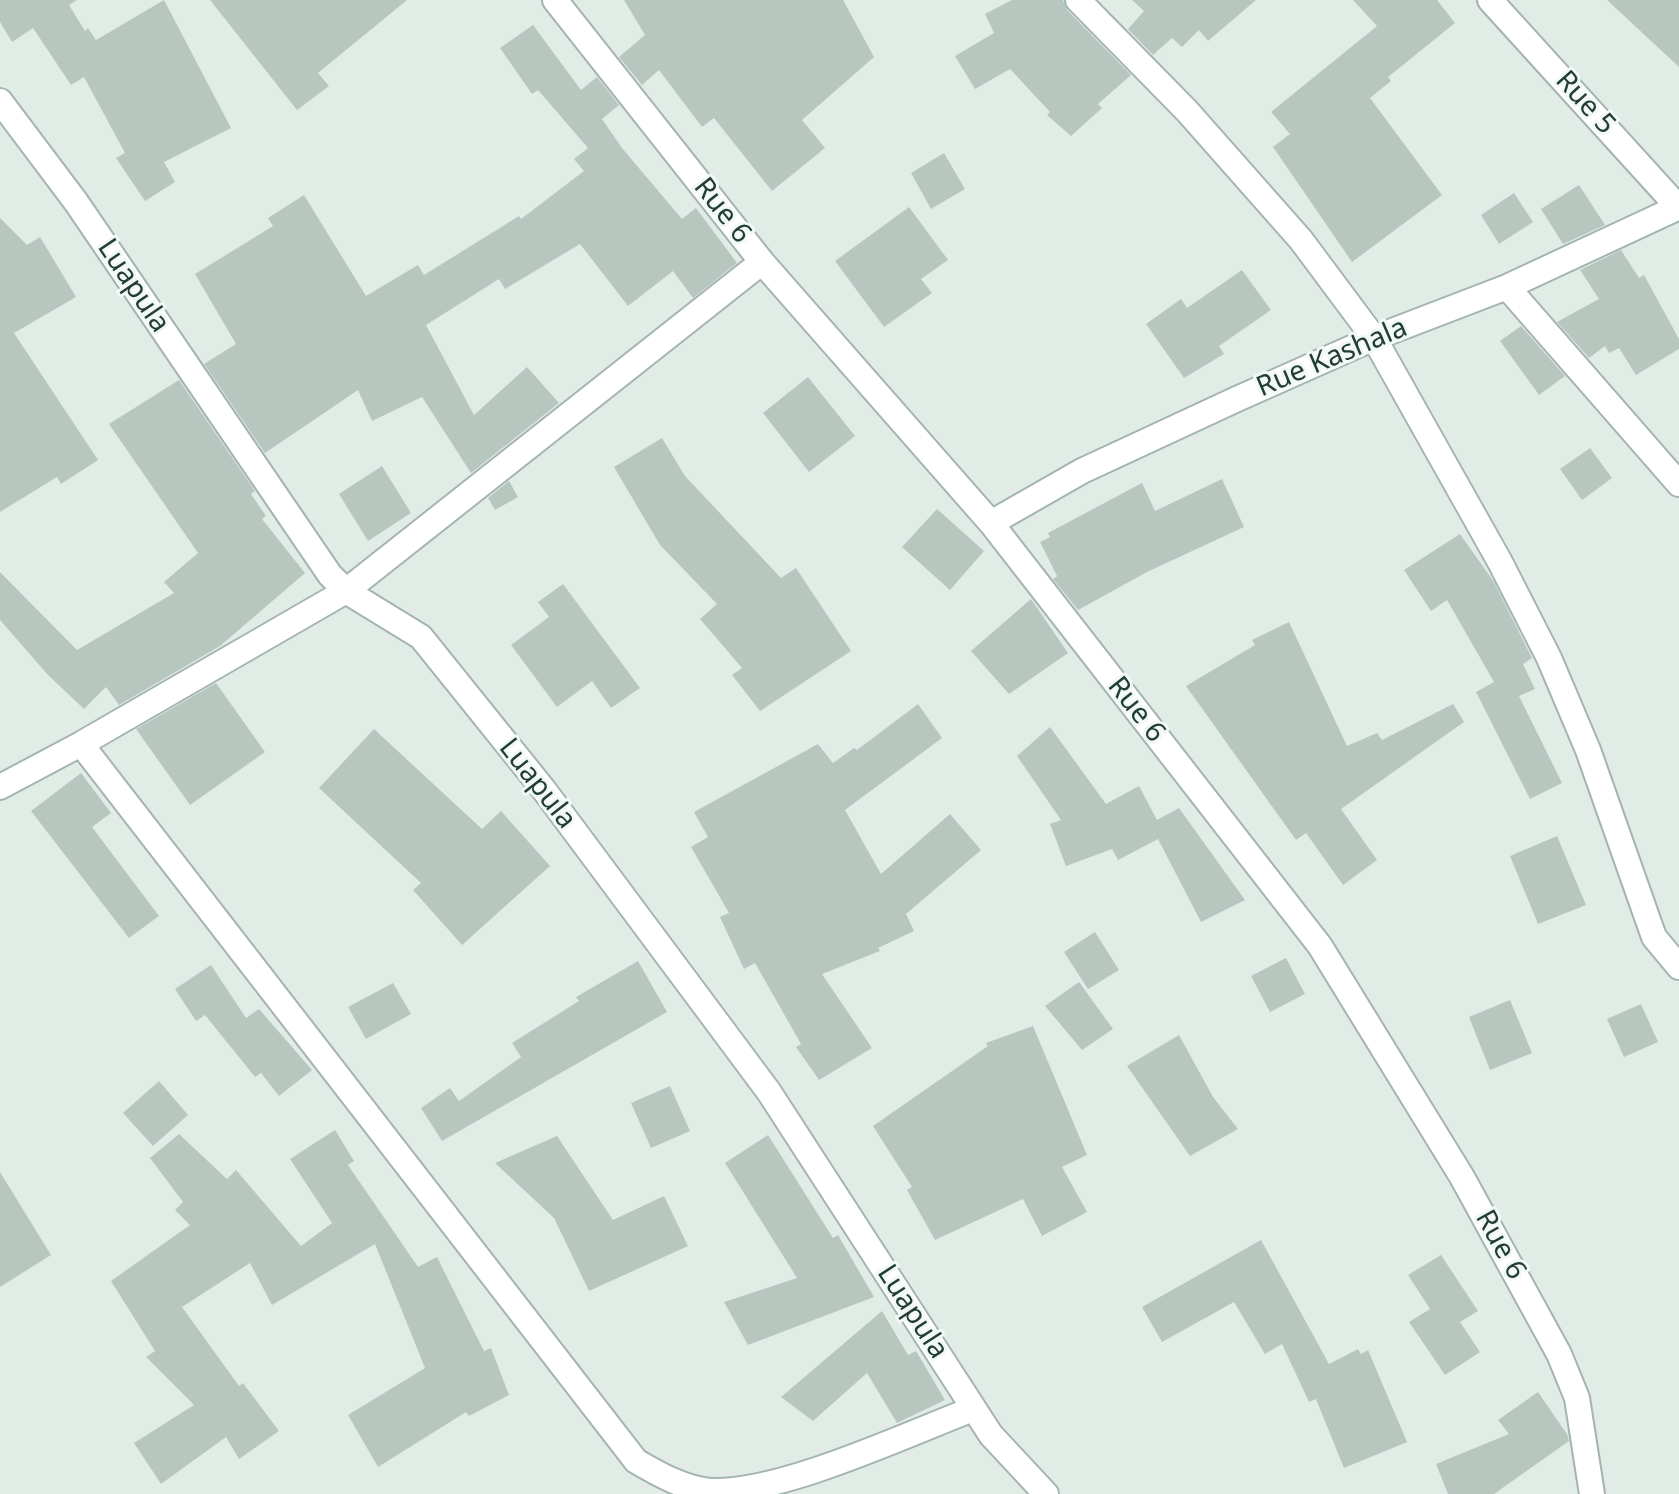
<!DOCTYPE html>
<style>
body{margin:0}
canvas{display:block;background:#e1ece7}
</style>
<canvas width="1679" height="1494"></canvas>
<script>
const ctx = document.querySelector('canvas').getContext('2d');
ctx.lineJoin = 'round';
function fill(path, color) { ctx.fillStyle = color; ctx.fill(path, 'evenodd'); }
function strokePath(path, color, width, dash) { ctx.strokeStyle = color; ctx.lineWidth = width; ctx.lineCap = dash ? 'butt' : 'round'; ctx.setLineDash(dash || []); ctx.stroke(path); }
function write(font, color, halo, rows, align = 'center') {
  ctx.font = font + ' "Noto Sans",sans-serif'; ctx.lineWidth = 6; ctx.setLineDash([]); ctx.textBaseline = 'middle'; ctx.strokeStyle = halo; ctx.fillStyle = color; for (const [text, x, y, turn = 0] of rows) {
    ctx.save(); ctx.translate(x, y); ctx.rotate((+turn || 0) * Math.PI / 180); ctx.textAlign = isNaN(turn) ? turn : align; if (halo) ctx.strokeText(text, 0, 0); ctx.fillText(text, 0, 0); ctx.restore();
  }
}
const building = new Path2D(`
 M 0,0 L 77,0 L 69,5 L 85,31 L 88,28 L 96,40 L 164,0 L 231,128 L 164,162 L 175,182 L 145,201 L 116,158 L 125,153 L 84,77 L 71,85 L 33,28 L 12,42 L 0,22 Z
 M 210,0 L 407,0 L 318,73 L 329,86 L 297,110 Z
 M 624,0 L 843,0 L 874,57 L 802,120 L 825,148 L 772,191 L 714,118 L 702,127 L 659,70 L 642,85 L 619,57 L 645,35 Z
 M 1012,0 L 1063,0 L 1067,10 L 1131,75 L 1098,104 L 1102,108 L 1071,136 L 1047,115 L 1050,112 L 1010,69 L 975,89 L 955,56 L 994,33 L 985,14 Z
 M 1132,0 L 1256,0 L 1208,41 L 1199,30 L 1182,47 L 1172,38 L 1153,55 L 1128,29 L 1144,11 Z
 M 1353,0 L 1437,0 L 1455,23 L 1388,77 L 1391,81 L 1370,98 L 1442,195 L 1352,262 L 1273,147 L 1290,134 L 1271,112 L 1377,26 Z
 M 1607,0 L 1679,0 L 1679,67 Z
 M 533,25 L 581,90 L 597,77 L 619,105 L 602,119 L 622,148 L 682,219 L 696,208 L 737,263 L 693,298 L 673,271 L 628,306 L 580,244 L 505,289 L 499,279 L 426,325 L 474,415 L 527,367 L 559,403 L 471,473 L 422,397 L 372,421 L 358,390 L 265,453 L 204,364 L 236,344 L 195,274 L 273,226 L 268,218 L 304,195 L 366,296 L 418,265 L 424,275 L 519,216 L 521,219 L 584,171 L 574,159 L 588,148 L 538,90 L 532,94 L 500,48 Z
 M 944,153 L 965,189 L 931,209 L 911,173 Z
 M 1579,185 L 1605,225 L 1563,244 L 1541,209 Z
 M 1514,193 L 1533,222 L 1499,244 L 1481,215 Z
 M 909,207 L 948,260 L 921,279 L 932,293 L 884,327 L 835,261 Z
 M 0,218 L 27,245 L 40,237 L 76,297 L 14,333 L 98,460 L 61,484 L 57,477 L 0,512 Z
 M 1621,250 L 1639,278 L 1644,275 L 1679,339 L 1679,349 L 1636,375 L 1619,348 L 1609,353 L 1605,346 L 1589,358 L 1557,322 L 1599,299 L 1580,270 Z
 M 1242,270 L 1271,310 L 1219,346 L 1224,354 L 1184,378 L 1146,324 L 1181,299 L 1187,308 Z
 M 1521,326 L 1565,376 L 1539,395 L 1500,341 Z
 M 808,377 L 855,436 L 809,472 L 763,413 Z
 M 179,380 L 255,491 L 251,494 L 266,516 L 262,519 L 305,573 L 220,646 L 119,705 L 106,687 L 84,709 L 48,675 L 0,620 L 0,572 L 77,650 L 174,593 L 164,582 L 198,553 L 109,424 Z
 M 662,438 L 685,476 L 781,578 L 796,568 L 851,651 L 760,711 L 732,675 L 742,668 L 700,619 L 717,604 L 660,545 L 614,467 Z
 M 1590,448 L 1612,478 L 1582,500 L 1560,469 Z
 M 382,466 L 411,513 L 368,541 L 339,494 Z
 M 1222,479 L 1244,527 L 1147,572 L 1078,610 L 1053,579 L 1057,576 L 1040,542 L 1050,537 L 1048,533 L 1142,483 L 1155,511 Z
 M 509,481 L 518,497 L 495,510 L 488,498 Z
 M 937,509 L 984,551 L 950,590 L 902,547 Z
 M 1460,534 L 1494,582 L 1532,658 L 1523,664 L 1535,689 L 1519,696 L 1562,783 L 1530,799 L 1476,692 L 1494,682 L 1447,600 L 1431,611 L 1404,570 Z
 M 563,584 L 640,688 L 611,708 L 592,681 L 557,707 L 511,645 L 549,617 L 538,602 Z
 M 1031,599 L 1068,653 L 1009,694 L 971,651 Z
 M 1289,622 L 1347,746 L 1377,733 L 1382,740 L 1453,704 L 1464,722 L 1341,809 L 1377,860 L 1343,885 L 1306,833 L 1296,840 L 1186,686 L 1255,645 L 1252,640 Z
 M 216,683 L 265,752 L 190,805 L 136,729 Z
 M 918,704 L 942,738 L 845,810 L 881,874 L 950,814 L 981,850 L 906,914 L 914,931 L 878,948 L 880,951 L 822,974 L 872,1048 L 819,1080 L 796,1047 L 801,1044 L 755,963 L 744,969 L 720,917 L 729,913 L 691,847 L 708,837 L 694,812 L 818,744 L 833,763 L 854,748 L 857,750 Z
 M 1050,727 L 1106,804 L 1139,786 L 1157,820 L 1179,808 L 1245,900 L 1201,922 L 1158,839 L 1118,860 L 1112,849 L 1066,866 L 1050,824 L 1061,820 L 1017,756 Z
 M 374,729 L 482,829 L 501,811 L 550,866 L 462,945 L 413,890 L 421,883 L 319,788 Z
 M 81,773 L 111,813 L 92,827 L 159,916 L 129,938 L 31,811 Z
 M 1557,836 L 1586,905 L 1538,924 L 1510,856 Z
 M 1095,932 L 1119,970 L 1088,989 L 1064,952 Z
 M 1286,958 L 1305,994 L 1270,1012 L 1251,976 Z
 M 638,961 L 667,1012 L 442,1141 L 421,1108 L 450,1088 L 459,1101 L 521,1057 L 512,1043 L 579,1001 L 576,997 Z
 M 211,965 L 246,1018 L 259,1009 L 312,1070 L 279,1096 L 261,1073 L 255,1077 L 205,1015 L 196,1021 L 175,989 Z
 M 1079,982 L 1113,1029 L 1082,1050 L 1045,1006 Z
 M 393,983 L 411,1014 L 366,1039 L 348,1007 Z
 M 1510,1000 L 1532,1053 L 1490,1070 L 1469,1017 Z
 M 1641,1004 L 1658,1042 L 1624,1057 L 1607,1019 Z
 M 1033,1026 L 1087,1155 L 1062,1167 L 1087,1212 L 1042,1236 L 1023,1199 L 935,1240 L 907,1190 L 912,1187 L 873,1126 L 988,1046 L 986,1043 Z
 M 1179,1035 L 1213,1097 L 1238,1129 L 1190,1156 L 1127,1066 Z
 M 159,1081 L 188,1115 L 153,1146 L 123,1113 Z
 M 670,1086 L 690,1131 L 651,1148 L 631,1103 Z
 M 335,1130 L 354,1161 L 348,1165 L 418,1267 L 437,1257 L 484,1351 L 491,1348 L 509,1395 L 469,1416 L 466,1412 L 378,1467 L 348,1415 L 425,1368 L 375,1244 L 272,1305 L 250,1263 L 182,1307 L 239,1386 L 243,1383 L 279,1431 L 239,1459 L 226,1437 L 161,1484 L 134,1443 L 194,1405 L 146,1357 L 155,1351 L 111,1281 L 190,1225 L 175,1210 L 183,1202 L 150,1158 L 179,1134 L 227,1179 L 236,1170 L 301,1246 L 332,1223 L 290,1159 Z
 M 768,1135 L 833,1238 L 838,1235 L 874,1297 L 748,1345 L 724,1302 L 797,1278 L 725,1163 Z
 M 557,1136 L 613,1220 L 664,1196 L 688,1246 L 589,1291 L 554,1218 L 495,1163 Z
 M 0,1172 L 51,1255 L 0,1287 Z
 M 1261,1240 L 1329,1364 L 1358,1349 L 1361,1354 L 1368,1350 L 1407,1442 L 1344,1468 L 1316,1399 L 1309,1402 L 1282,1344 L 1265,1354 L 1234,1302 L 1162,1342 L 1142,1307 Z
 M 1441,1255 L 1478,1311 L 1460,1322 L 1480,1352 L 1445,1375 L 1409,1322 L 1430,1309 L 1408,1275 Z
 M 882,1311 L 908,1355 L 916,1351 L 945,1400 L 897,1423 L 867,1373 L 813,1421 L 781,1397 Z
 M 1538,1392 L 1567,1434 L 1569,1441 L 1494,1494 L 1448,1494 L 1436,1464 L 1509,1434 L 1498,1420 Z`);
const minor = new Path2D(`
 M 555,0 L 762,262 L 991,523 L 1320,946 L 1462,1177 L 1559,1354 L 1577,1398 L 1592,1494
 M 1078,0 L 1187,111 L 1301,240 L 1374,338 L 1500,562 L 1549,658 L 1588,750 L 1654,937 L 1679,967
 M 1490,0 L 1679,208
 M 0,101 L 76,202 L 330,575 L 346,591 L 421,637 L 544,790 L 769,1092 L 991,1435 L 1046,1494
 M 1507,287 L 1679,484
 M 991,523 L 1082,471 L 1237,399 L 1374,338 L 1507,287 L 1679,207
 M 81,744 L 636,1461 C 658,1474 683,1488 710,1491 C 780,1494 905,1435 973,1409
 M 0,787 L 81,744 L 346,591 L 762,262`);
const streetNames = [
 ["Rue 5",1585,103,48],
 ["Rue 6",722,211,52],
 ["Luapula",133,286,56],
 ["Rue Kashala",1332,358,-23],
 ["Rue 6",1136,710,52],
 ["Luapula",537,784,52],
 ["Rue 6",1500,1245,61],
 ["Luapula",912,1312,57]
];
fill(building, '#b7c7c0');
strokePath(minor, '#a4b4ae', 28);
strokePath(minor, '#fff', 24);
write('28px', '#213d35', '#f2f8f5', streetNames);
</script>
